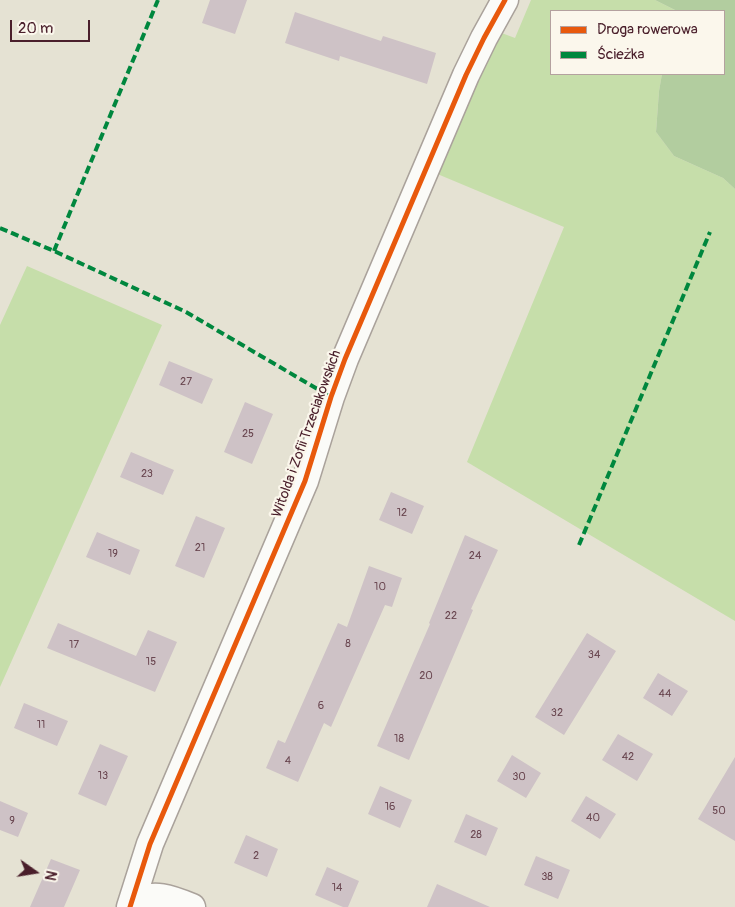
<!DOCTYPE html>
<meta charset="utf-8">
<style>
body{margin:0}
#map{position:relative;width:735px;height:907px;overflow:hidden;background:#e5e2d3;font-family:Pangolin,sans-serif}
canvas{display:block}
.legend{position:absolute;left:550px;top:10px;width:175px;height:65px;box-sizing:border-box;background:#fbf7ec;border:1px solid #b4a19f;margin:0;padding:6px 9px;list-style:none;font-size:15px;color:#4a1f2b}
.legend li{display:flex;align-items:center;gap:10px;height:25px}
.legend b{width:25px;border:1px solid #b4a19f}
.north{position:absolute;left:10px;top:847px;width:50px;height:50px;-webkit-text-stroke:4px #fbf7ec;paint-order:stroke;rotate:103deg;font-size:14px;font-weight:700;line-height:20px;text-align:center;color:#4a1f2b}
.north::after{content:'';display:block;margin:auto;width:18px;height:22px;background:#4a1f2b;clip-path:polygon(50% 0,100% 100%,50% 72%,0 100%)}
.scale{position:absolute;left:10px;top:20px;width:80px;height:22px;box-sizing:border-box;border:2px solid #4a1f2b;border-top:0;padding-left:6px;font-size:15px;line-height:18px;white-space:nowrap;color:#4a1f2b;-webkit-text-stroke:4px #fbf7ec;paint-order:stroke}
</style>
<div id="map">
<canvas width="735" height="907"></canvas>
<ul class="legend">
<li><b style="height:6px;background:#e8590c"></b>Droga rowerowa</li>
<li><b style="height:6px;background:#00873e"></b>Ścieżka</li>
</ul>
<div class="north">N</div>
<div class="scale">20 m</div>
</div>
<script>
const ctx = document.querySelector('canvas').getContext('2d');
ctx.lineJoin = 'round';
function fill(path, color) { ctx.fillStyle = color; ctx.fill(path, 'evenodd'); }
function strokePath(path, color, width, dash) { ctx.strokeStyle = color; ctx.lineWidth = width; ctx.lineCap = dash ? 'butt' : 'round'; ctx.setLineDash(dash || []); ctx.stroke(path); }
function write(font, color, halo, rows, align = 'center') {
  ctx.font = font + ' Pangolin,sans-serif'; ctx.lineWidth = 4.5; ctx.setLineDash([]); ctx.textBaseline = 'middle'; ctx.strokeStyle = halo; ctx.fillStyle = color; for (const [text, x, y, turn = 0] of rows) {
    ctx.save(); ctx.translate(x, y); ctx.rotate((+turn || 0) * Math.PI / 180); ctx.textAlign = isNaN(turn) ? turn : align; if (halo) ctx.strokeText(text, 0, 0); ctx.fillText(text, 0, 0); ctx.restore();
  }
}
const green = new Path2D(`
 M 531,0 L 655,0 L 677,11 L 551,11 L 551,74 L 662,74 L 659,91 L 656,132 L 674,156 L 723,178 L 735,189 L 735,621 L 467,462 L 564,227 L 435,173 L 499,32 L 515,38 Z
 M 27,266 L 162,325 L 0,687 L 0,325 Z`);
const forest = new Path2D(`
 M 655,0 L 735,0 L 735,189 L 723,178 L 674,156 L 656,132 L 659,91 L 662,74 L 724,74 L 724,11 L 677,11 Z`);
const building = new Path2D(`
 M 210,0 L 247,0 L 235,34 L 202,23 Z
 M 295,12 L 381,41 L 383,36 L 436,53 L 427,84 L 340,56 L 339,61 L 285,43 Z
 M 169,361 L 213,379 L 202,404 L 159,385 Z
 M 245,402 L 273,414 L 252,464 L 224,452 Z
 M 131,452 L 174,470 L 163,495 L 120,477 Z
 M 391,492 L 424,506 L 412,534 L 379,520 Z
 M 196,516 L 225,528 L 204,578 L 175,566 Z
 M 97,532 L 140,550 L 130,575 L 86,557 Z
 M 465,535 L 498,550 L 471,609 L 473,610 L 409,760 L 377,746 L 430,624 L 429,623 Z
 M 369,566 L 402,578 L 392,607 L 385,605 L 331,727 L 324,723 L 298,782 L 266,768 L 278,740 L 285,743 L 338,623 L 347,627 Z
 M 58,623 L 136,656 L 148,630 L 177,642 L 155,692 L 47,648 Z
 M 587,633 L 616,651 L 564,735 L 535,717 Z
 M 658,673 L 688,691 L 672,716 L 643,698 Z
 M 24,703 L 68,721 L 57,746 L 14,728 Z
 M 618,734 L 653,754 L 637,781 L 602,760 Z
 M 100,744 L 128,756 L 106,806 L 78,794 Z
 M 512,755 L 541,773 L 526,798 L 497,781 Z
 M 735,757 L 735,841 L 698,819 Z
 M 380,786 L 412,800 L 400,828 L 368,814 Z
 M 586,796 L 616,814 L 600,839 L 571,821 Z
 M 0,801 L 28,813 L 18,837 L 0,830 Z
 M 466,814 L 498,828 L 486,856 L 454,842 Z
 M 246,835 L 278,849 L 267,877 L 234,863 Z
 M 536,856 L 570,870 L 558,899 L 524,885 Z
 M 51,859 L 80,870 L 64,907 L 30,907 Z
 M 327,867 L 359,881 L 348,907 L 343,907 L 315,895 Z
 M 437,884 L 490,907 L 427,907 Z`);
const minor = new Path2D(`
 M 132,902 C 155,892 170,898 192,907
 M 130,907 L 150,844 L 305,481 L 331,397 L 345,359 L 466,75 L 484,38 L 505,0`);
const quiet = new Path2D(`
 M 0,228 L 54,251 L 186,312 L 331,397
 M 54,251 L 158,0
 M 579,545 L 710,232`);
const cycleway = new Path2D(`
 M 130,907 L 150,844 L 305,481 L 331,397 L 345,359 L 466,75 L 484,38 L 505,0`);
const numberNames = [
 ["27",186,382],
 ["25",248,434],
 ["23",147,474],
 ["12",402,513],
 ["21",200,548],
 ["19",113,554],
 ["24",475,556],
 ["10",380,587],
 ["22",451,616],
 ["8",348,644],
 ["17",74,645],
 ["34",594,655],
 ["15",151,662],
 ["20",426,676],
 ["44",665,694],
 ["6",321,706],
 ["32",557,713],
 ["11",41,725],
 ["18",399,739],
 ["42",628,757],
 ["4",288,761],
 ["13",103,776],
 ["30",519,777],
 ["16",390,807],
 ["50",719,811],
 ["40",593,818],
 ["9",12,821],
 ["28",476,835],
 ["2",256,856],
 ["38",547,877],
 ["14",337,888]
];
const streetNames = [
 ["Witolda i Zofii Trzeciakowskich",307,434,-70]
];
fill(green, '#c6deaa');
fill(forest, '#b2cd9f');
fill(building, '#cec2c6');
strokePath(minor, '#aaa29b', 29);
strokePath(minor, '#fbfbf8', 26);
strokePath(quiet, '#00873e', 4, [8, 4]);
strokePath(cycleway, '#e8590c', 5);
write('11px', '#6b4852', null, numberNames);
write('14px', '#4a1f2b', '#fbf7ec', streetNames);
</script>
